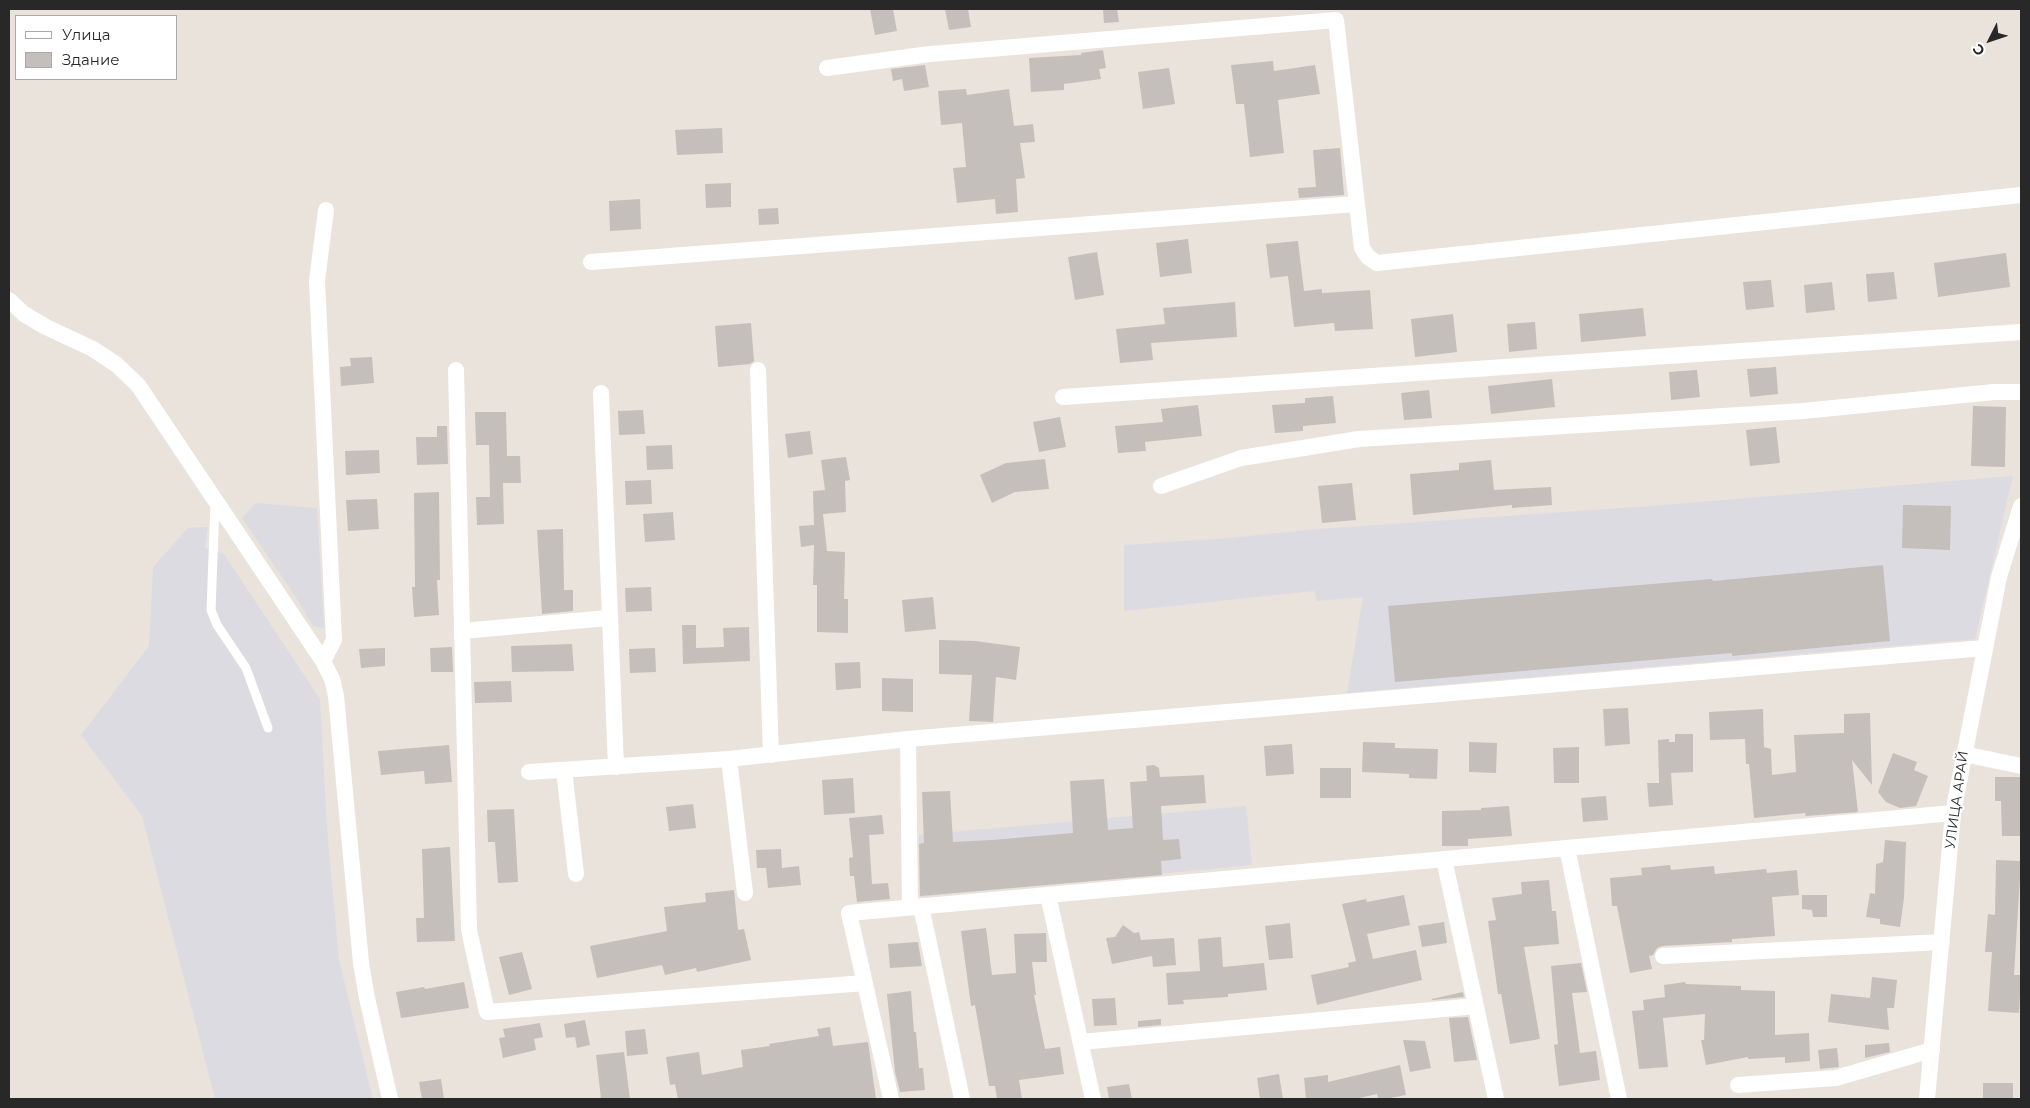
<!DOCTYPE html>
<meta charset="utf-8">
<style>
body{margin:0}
#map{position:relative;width:2030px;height:1108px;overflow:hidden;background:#e9e3db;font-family:Montserrat,sans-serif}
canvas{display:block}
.frame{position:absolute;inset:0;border:10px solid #282828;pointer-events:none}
.legend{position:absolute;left:15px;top:15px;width:162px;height:65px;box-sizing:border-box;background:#fff;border:1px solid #a9a9a9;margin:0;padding:6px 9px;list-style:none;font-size:15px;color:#282828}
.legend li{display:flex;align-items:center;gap:10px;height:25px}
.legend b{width:25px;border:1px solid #a9a9a9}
.north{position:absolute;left:1965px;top:15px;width:50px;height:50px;-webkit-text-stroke:4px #fff;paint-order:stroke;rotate:229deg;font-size:14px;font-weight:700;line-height:20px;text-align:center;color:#282828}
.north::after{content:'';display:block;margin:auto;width:18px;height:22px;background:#282828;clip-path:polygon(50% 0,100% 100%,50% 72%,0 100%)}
</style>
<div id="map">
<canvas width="2030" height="1108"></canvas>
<div class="frame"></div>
<ul class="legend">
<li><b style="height:6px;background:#fff"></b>Улица</li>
<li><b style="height:14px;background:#c4bfbb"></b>Здание</li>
</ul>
<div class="north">С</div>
</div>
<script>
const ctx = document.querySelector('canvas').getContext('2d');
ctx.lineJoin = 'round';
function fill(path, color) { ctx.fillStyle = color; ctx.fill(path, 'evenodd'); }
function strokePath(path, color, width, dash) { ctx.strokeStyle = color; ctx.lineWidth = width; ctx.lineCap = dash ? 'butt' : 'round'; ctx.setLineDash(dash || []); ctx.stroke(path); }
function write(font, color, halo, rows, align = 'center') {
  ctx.font = font + ' Montserrat,sans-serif'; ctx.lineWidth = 4; ctx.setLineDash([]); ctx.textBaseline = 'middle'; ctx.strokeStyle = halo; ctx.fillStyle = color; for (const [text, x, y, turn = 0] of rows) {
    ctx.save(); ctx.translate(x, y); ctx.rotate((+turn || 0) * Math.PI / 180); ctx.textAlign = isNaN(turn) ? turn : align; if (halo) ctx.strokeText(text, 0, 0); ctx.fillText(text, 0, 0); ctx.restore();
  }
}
const industrial = new Path2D(`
 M 2013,476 L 1975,639 L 1347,693 L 1363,597 L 1317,601 L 1314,591 L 1124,611 L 1124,545 L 1229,538 L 1318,529 L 1651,506 Z
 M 256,503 L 317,508 L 324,628 L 313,626 L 295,596 L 242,518 Z
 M 208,527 L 205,548 L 224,554 L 320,699 L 327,828 L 339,960 L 373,1099 L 215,1099 L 142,816 L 81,735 L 149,646 L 153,567 L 188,528 Z
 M 1246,806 L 1252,865 L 920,897 L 919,835 Z`);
const building = new Path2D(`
 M 870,9 L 893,9 L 897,31 L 875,35 Z
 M 945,9 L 968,9 L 971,27 L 949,30 Z
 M 1103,9 L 1117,9 L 1119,22 L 1104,23 Z
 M 1103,50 L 1106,68 L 1099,69 L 1101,79 L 1064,84 L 1064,90 L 1031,92 L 1029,58 L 1081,55 L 1081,53 Z
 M 1273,61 L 1274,71 L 1315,65 L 1320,94 L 1278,100 L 1284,153 L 1250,157 L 1244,104 L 1236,104 L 1231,65 Z
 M 925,65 L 929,87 L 904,91 L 902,79 L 893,81 L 891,69 Z
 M 1169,68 L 1175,104 L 1143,109 L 1138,72 Z
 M 966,89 L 967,95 L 1009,89 L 1014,126 L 1033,124 L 1035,142 L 1020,143 L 1025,178 L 1016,179 L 1018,212 L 996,214 L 995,199 L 957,203 L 953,168 L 966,167 L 962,123 L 941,125 L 938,91 Z
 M 722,128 L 723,153 L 677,155 L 675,130 Z
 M 1340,148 L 1344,195 L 1299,198 L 1298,188 L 1316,187 L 1313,150 Z
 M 731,183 L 731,207 L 706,208 L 705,184 Z
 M 640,199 L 641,229 L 610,231 L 609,201 Z
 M 778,208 L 779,224 L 759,225 L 758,209 Z
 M 1188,239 L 1192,273 L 1160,277 L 1156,243 Z
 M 1298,241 L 1304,291 L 1322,289 L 1322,293 L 1370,290 L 1373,329 L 1335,331 L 1334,323 L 1294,327 L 1288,276 L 1270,278 L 1266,244 Z
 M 1097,252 L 1104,295 L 1075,300 L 1068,257 Z
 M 2006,253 L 2010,287 L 1938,297 L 1934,263 Z
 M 1894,272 L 1897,299 L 1868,302 L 1866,274 Z
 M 1771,280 L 1774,307 L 1746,310 L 1743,282 Z
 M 1832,282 L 1835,310 L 1806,313 L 1804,285 Z
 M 1235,302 L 1237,337 L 1151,343 L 1153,360 L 1120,363 L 1116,329 L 1165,324 L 1163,308 Z
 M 1643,308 L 1646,336 L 1581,342 L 1579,314 Z
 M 1453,314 L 1457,352 L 1415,357 L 1411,319 Z
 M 1535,322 L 1537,349 L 1509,352 L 1507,324 Z
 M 751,323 L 754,361 L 750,364 L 718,367 L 715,326 Z
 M 372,357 L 374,383 L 341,386 L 340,367 L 351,366 L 350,358 Z
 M 1776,367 L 1778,394 L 1750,397 L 1747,369 Z
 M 1697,370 L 1700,397 L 1671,400 L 1669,372 Z
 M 1552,379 L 1555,407 L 1491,414 L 1488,386 Z
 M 1429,390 L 1432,418 L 1404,420 L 1401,393 Z
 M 1333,396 L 1336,423 L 1303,426 L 1303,431 L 1275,433 L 1272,405 L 1305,403 L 1305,398 Z
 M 1198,405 L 1202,436 L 1145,442 L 1146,451 L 1118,453 L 1115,426 L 1163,422 L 1161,409 Z
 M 1973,406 L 2006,407 L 2005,467 L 1971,466 Z
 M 643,410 L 645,434 L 619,435 L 618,411 Z
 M 475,412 L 506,412 L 507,456 L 520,456 L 521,483 L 503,483 L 504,524 L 477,525 L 476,497 L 490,497 L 489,445 L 476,445 Z
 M 1060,417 L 1066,447 L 1039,452 L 1033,422 Z
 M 437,426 L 447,426 L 448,464 L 417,465 L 416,437 L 437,437 Z
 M 1776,427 L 1780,463 L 1750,466 L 1746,430 Z
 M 810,431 L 813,454 L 788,458 L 785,434 Z
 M 672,445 L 673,469 L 647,470 L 646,446 Z
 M 379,450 L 380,473 L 346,475 L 345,451 Z
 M 846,457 L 850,480 L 845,481 L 846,512 L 823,514 L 827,551 L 845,552 L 844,599 L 848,599 L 848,633 L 817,632 L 817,585 L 813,585 L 814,545 L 801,547 L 799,526 L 814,525 L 813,491 L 825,490 L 821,460 Z
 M 1045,459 L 1049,489 L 1015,492 L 992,503 L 980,475 L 1006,463 Z
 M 1491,460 L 1494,490 L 1551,487 L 1552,505 L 1512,508 L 1512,505 L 1413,515 L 1410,474 L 1459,470 L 1459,463 Z
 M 651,480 L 652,504 L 626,505 L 625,481 Z
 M 1352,483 L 1356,520 L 1322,523 L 1318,486 Z
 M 439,492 L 440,580 L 437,580 L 439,615 L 414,617 L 412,587 L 415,587 L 414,493 Z
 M 377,499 L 379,529 L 348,531 L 346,500 Z
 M 1903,505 L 1951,506 L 1950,550 L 1902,548 Z
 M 673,512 L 675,540 L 645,542 L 643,514 Z
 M 563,529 L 564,590 L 573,590 L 573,611 L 542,614 L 537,530 Z
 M 1883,565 L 1890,641 L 1732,656 L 1732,653 L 1395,682 L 1388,606 L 1712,579 L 1713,581 Z
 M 651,587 L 652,611 L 626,612 L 625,588 Z
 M 933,597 L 936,629 L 905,632 L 902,600 Z
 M 682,625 L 696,625 L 696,648 L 724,647 L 723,628 L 749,627 L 750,661 L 683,664 Z
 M 939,640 L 975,641 L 1020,647 L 1016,680 L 996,677 L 993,722 L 969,721 L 972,675 L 939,674 Z
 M 572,644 L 574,671 L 512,672 L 511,646 Z
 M 452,647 L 453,672 L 431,672 L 430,648 Z
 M 385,648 L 385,666 L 361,668 L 359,649 Z
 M 655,648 L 656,672 L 630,673 L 629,649 Z
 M 860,662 L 861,688 L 836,690 L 835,663 Z
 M 882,678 L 913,679 L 913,712 L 882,711 Z
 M 511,681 L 512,702 L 475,703 L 474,682 Z
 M 1628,708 L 1630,744 L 1605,746 L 1603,709 Z
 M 1763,709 L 1764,747 L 1771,749 L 1772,775 L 1796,772 L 1794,735 L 1844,733 L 1844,714 L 1870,713 L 1872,785 L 1852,760 L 1858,812 L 1806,816 L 1805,813 L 1754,818 L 1749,764 L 1746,764 L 1745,739 L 1710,740 L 1709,712 Z
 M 1675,734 L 1693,734 L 1693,772 L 1671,773 L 1673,805 L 1649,807 L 1647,783 L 1659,783 L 1658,740 L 1669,739 L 1669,742 L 1675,742 Z
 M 1363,742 L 1395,743 L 1395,748 L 1438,749 L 1437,779 L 1409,778 L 1409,774 L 1362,772 Z
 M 1469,742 L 1497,743 L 1496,773 L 1469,772 Z
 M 1292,744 L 1294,774 L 1266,776 L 1264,746 Z
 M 449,745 L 452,782 L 425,784 L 424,771 L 381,775 L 378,751 Z
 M 1579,747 L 1579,783 L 1554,783 L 1553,748 Z
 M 1893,753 L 1917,762 L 1914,770 L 1928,776 L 1916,806 L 1900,808 L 1886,802 L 1878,792 Z
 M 1154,765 L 1159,768 L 1160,777 L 1204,775 L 1206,803 L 1161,806 L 1163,840 L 1179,839 L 1181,859 L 1161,861 L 1162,875 L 920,896 L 919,844 L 924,843 L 922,792 L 950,791 L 953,842 L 992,840 L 1073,833 L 1070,781 L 1104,779 L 1108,830 L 1133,828 L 1130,782 L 1147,781 L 1146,766 Z
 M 1320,768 L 1351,768 L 1351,798 L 1320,798 Z
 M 1995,777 L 2021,777 L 2021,836 L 2002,836 L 2001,801 L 1995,801 Z
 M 853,778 L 855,813 L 824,815 L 822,780 Z
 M 1606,796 L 1608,820 L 1583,822 L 1581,798 Z
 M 693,804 L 696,828 L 669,831 L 666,807 Z
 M 1509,806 L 1512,836 L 1468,839 L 1468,846 L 1442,846 L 1442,811 L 1481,810 L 1481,808 Z
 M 514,809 L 518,882 L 498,883 L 495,842 L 488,842 L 487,810 Z
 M 882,815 L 884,834 L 869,835 L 872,884 L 888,883 L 890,899 L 857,902 L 854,876 L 850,876 L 849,858 L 853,857 L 849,818 Z
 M 1885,840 L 1906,842 L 1904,898 L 1900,927 L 1880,924 L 1880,919 L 1866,917 L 1870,893 L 1875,894 L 1876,864 L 1883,862 Z
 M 450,847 L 455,941 L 417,942 L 416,918 L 424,918 L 422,849 Z
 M 781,849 L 782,868 L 799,866 L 801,885 L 768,888 L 766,868 L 757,868 L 756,850 Z
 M 1996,860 L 2021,861 L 2014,975 L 2021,975 L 2019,1013 L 1988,1011 L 1992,952 L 1985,952 L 1988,914 L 1995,915 Z
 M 1670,865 L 1671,870 L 1714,866 L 1715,874 L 1766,869 L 1767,873 L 1797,870 L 1799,895 L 1772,897 L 1775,936 L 1732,939 L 1732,942 L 1662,946 L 1657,948 L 1653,955 L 1649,956 L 1652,969 L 1630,973 L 1617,906 L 1612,906 L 1610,878 L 1642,875 L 1641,868 Z
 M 1549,880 L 1552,911 L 1556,911 L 1559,944 L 1524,947 L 1540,1039 L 1510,1044 L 1501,994 L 1498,994 L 1488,921 L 1496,920 L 1492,898 L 1522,894 L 1521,882 Z
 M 734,890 L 738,930 L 744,929 L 751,960 L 697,972 L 696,968 L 665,975 L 662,965 L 597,978 L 590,946 L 667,931 L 664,907 L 706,902 L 705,893 Z
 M 1404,895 L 1410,925 L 1367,934 L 1373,959 L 1416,950 L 1422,980 L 1317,1005 L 1311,975 L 1349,967 L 1348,963 L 1356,961 L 1342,904 L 1366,899 L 1367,902 Z
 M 1802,895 L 1827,895 L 1827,917 L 1813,917 L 1812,910 L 1802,909 Z
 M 1444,922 L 1447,943 L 1422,947 L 1418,926 Z
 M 1290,923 L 1293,958 L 1269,960 L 1265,926 Z
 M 1123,925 L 1134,933 L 1139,932 L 1141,940 L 1174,938 L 1176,965 L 1153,967 L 1152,956 L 1112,964 L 1106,938 L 1115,937 Z
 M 986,928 L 992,975 L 1016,973 L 1014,934 L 1046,933 L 1047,962 L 1032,962 L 1036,995 L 1034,995 L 1045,1049 L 1060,1047 L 1064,1074 L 1019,1080 L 1022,1099 L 997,1099 L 995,1086 L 989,1086 L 975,1005 L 971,1006 L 961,931 Z
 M 1221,937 L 1223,967 L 1264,963 L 1267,990 L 1228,994 L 1228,997 L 1183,1000 L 1184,1004 L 1168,1005 L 1166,973 L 1200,971 L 1198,939 Z
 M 918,942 L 922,966 L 890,968 L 888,944 Z
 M 522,952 L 532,989 L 509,995 L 499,957 Z
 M 1581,963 L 1587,992 L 1572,993 L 1580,1053 L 1596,1051 L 1600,1080 L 1559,1086 L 1554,1045 L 1558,1044 L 1551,966 Z
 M 1872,977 L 1897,980 L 1894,1008 L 1887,1008 L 1889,1030 L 1828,1022 L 1831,994 L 1870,998 Z
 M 464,982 L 469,1008 L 401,1018 L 396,992 L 424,987 L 425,989 Z
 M 1685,982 L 1686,984 L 1741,986 L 1741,990 L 1775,991 L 1775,1035 L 1809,1033 L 1810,1061 L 1785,1063 L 1785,1057 L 1748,1059 L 1748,1057 L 1706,1065 L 1701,1040 L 1704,1040 L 1705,1014 L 1663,1018 L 1668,1067 L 1639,1069 L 1632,1011 L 1644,1010 L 1643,1000 L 1665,997 L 1664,985 Z
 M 911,991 L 914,1032 L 916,1032 L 919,1068 L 923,1068 L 925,1090 L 900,1092 L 895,1072 L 887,994 Z
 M 1463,992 L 1464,997 L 1432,1000 L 1432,999 Z
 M 1115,998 L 1117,1025 L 1094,1026 L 1092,999 Z
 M 1468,1017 L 1477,1060 L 1454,1062 L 1449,1018 Z
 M 1161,1019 L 1161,1025 L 1138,1027 L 1138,1021 Z
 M 585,1020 L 590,1045 L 577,1048 L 575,1037 L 566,1038 L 564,1024 Z
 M 540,1023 L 543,1037 L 534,1039 L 536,1050 L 503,1058 L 499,1038 L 505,1037 L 503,1029 Z
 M 830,1027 L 833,1046 L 868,1042 L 876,1099 L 678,1099 L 675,1084 L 670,1085 L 666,1057 L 699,1052 L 702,1075 L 743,1067 L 741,1050 L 770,1046 L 769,1044 L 819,1036 L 817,1029 Z
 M 645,1029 L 648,1054 L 627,1056 L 625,1031 Z
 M 1403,1040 L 1425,1041 L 1431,1068 L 1410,1072 Z
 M 1889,1043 L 1890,1052 L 1865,1058 L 1865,1045 Z
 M 1837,1048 L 1839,1067 L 1820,1069 L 1818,1050 Z
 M 624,1052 L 630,1099 L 601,1099 L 596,1055 Z
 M 1400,1065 L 1406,1095 L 1385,1099 L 1378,1099 L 1377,1094 L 1355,1099 L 1306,1099 L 1304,1078 L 1328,1075 L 1328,1082 Z
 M 1279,1074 L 1283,1099 L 1260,1099 L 1257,1078 Z
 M 441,1079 L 444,1099 L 422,1099 L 419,1082 Z
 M 1983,1083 L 2013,1083 L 2013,1099 L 1983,1099 Z
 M 1129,1084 L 1132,1099 L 1109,1099 L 1107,1087 Z`);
const service = new Path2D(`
 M 215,504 L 211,610 L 217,625 L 246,668 L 268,728`);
const minor = new Path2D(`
 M 827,68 L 930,54 L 1336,20 L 1362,248 L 1368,257 L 1377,263 L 2021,195
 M 591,262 L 1356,204
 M 9,300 L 24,314 L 46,327 L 93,349 L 117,365 L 138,385 L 323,661 L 332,679 L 336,696 L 361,963 L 367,998 L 390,1099
 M 456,370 L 469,930 L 487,1012 L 865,983
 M 758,370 L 771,755
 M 601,393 L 616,767
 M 1063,397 L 2021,332
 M 1161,486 L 1241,458 L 1359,439 L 1803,411 L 1994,392 L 2021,392
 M 462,631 L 608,618
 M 323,661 L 334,640 L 317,281 L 326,210
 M 908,739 L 910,907
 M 1964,754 L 2021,766
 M 729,759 L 745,893
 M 564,770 L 576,874
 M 529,772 L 729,759 L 908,739 L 1984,648
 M 1567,848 L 1619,1099
 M 1444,859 L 1496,1099
 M 1048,895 L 1093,1099
 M 921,906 L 962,1099
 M 1663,956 L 1942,942
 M 1081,1042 L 1476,1006
 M 1738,1085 L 1836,1078 L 1932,1050
 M 891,1099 L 849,913 L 1953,813
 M 1927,1099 L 1953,813 L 1999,577 L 2021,506`);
const streetNames = [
 ["УЛИЦА АРАЙ",1957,800,-82]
];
fill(industrial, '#dddbe2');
fill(building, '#c4bfbb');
strokePath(service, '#fff', 9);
strokePath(minor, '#fff', 16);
write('14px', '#282828', '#fff', streetNames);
</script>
